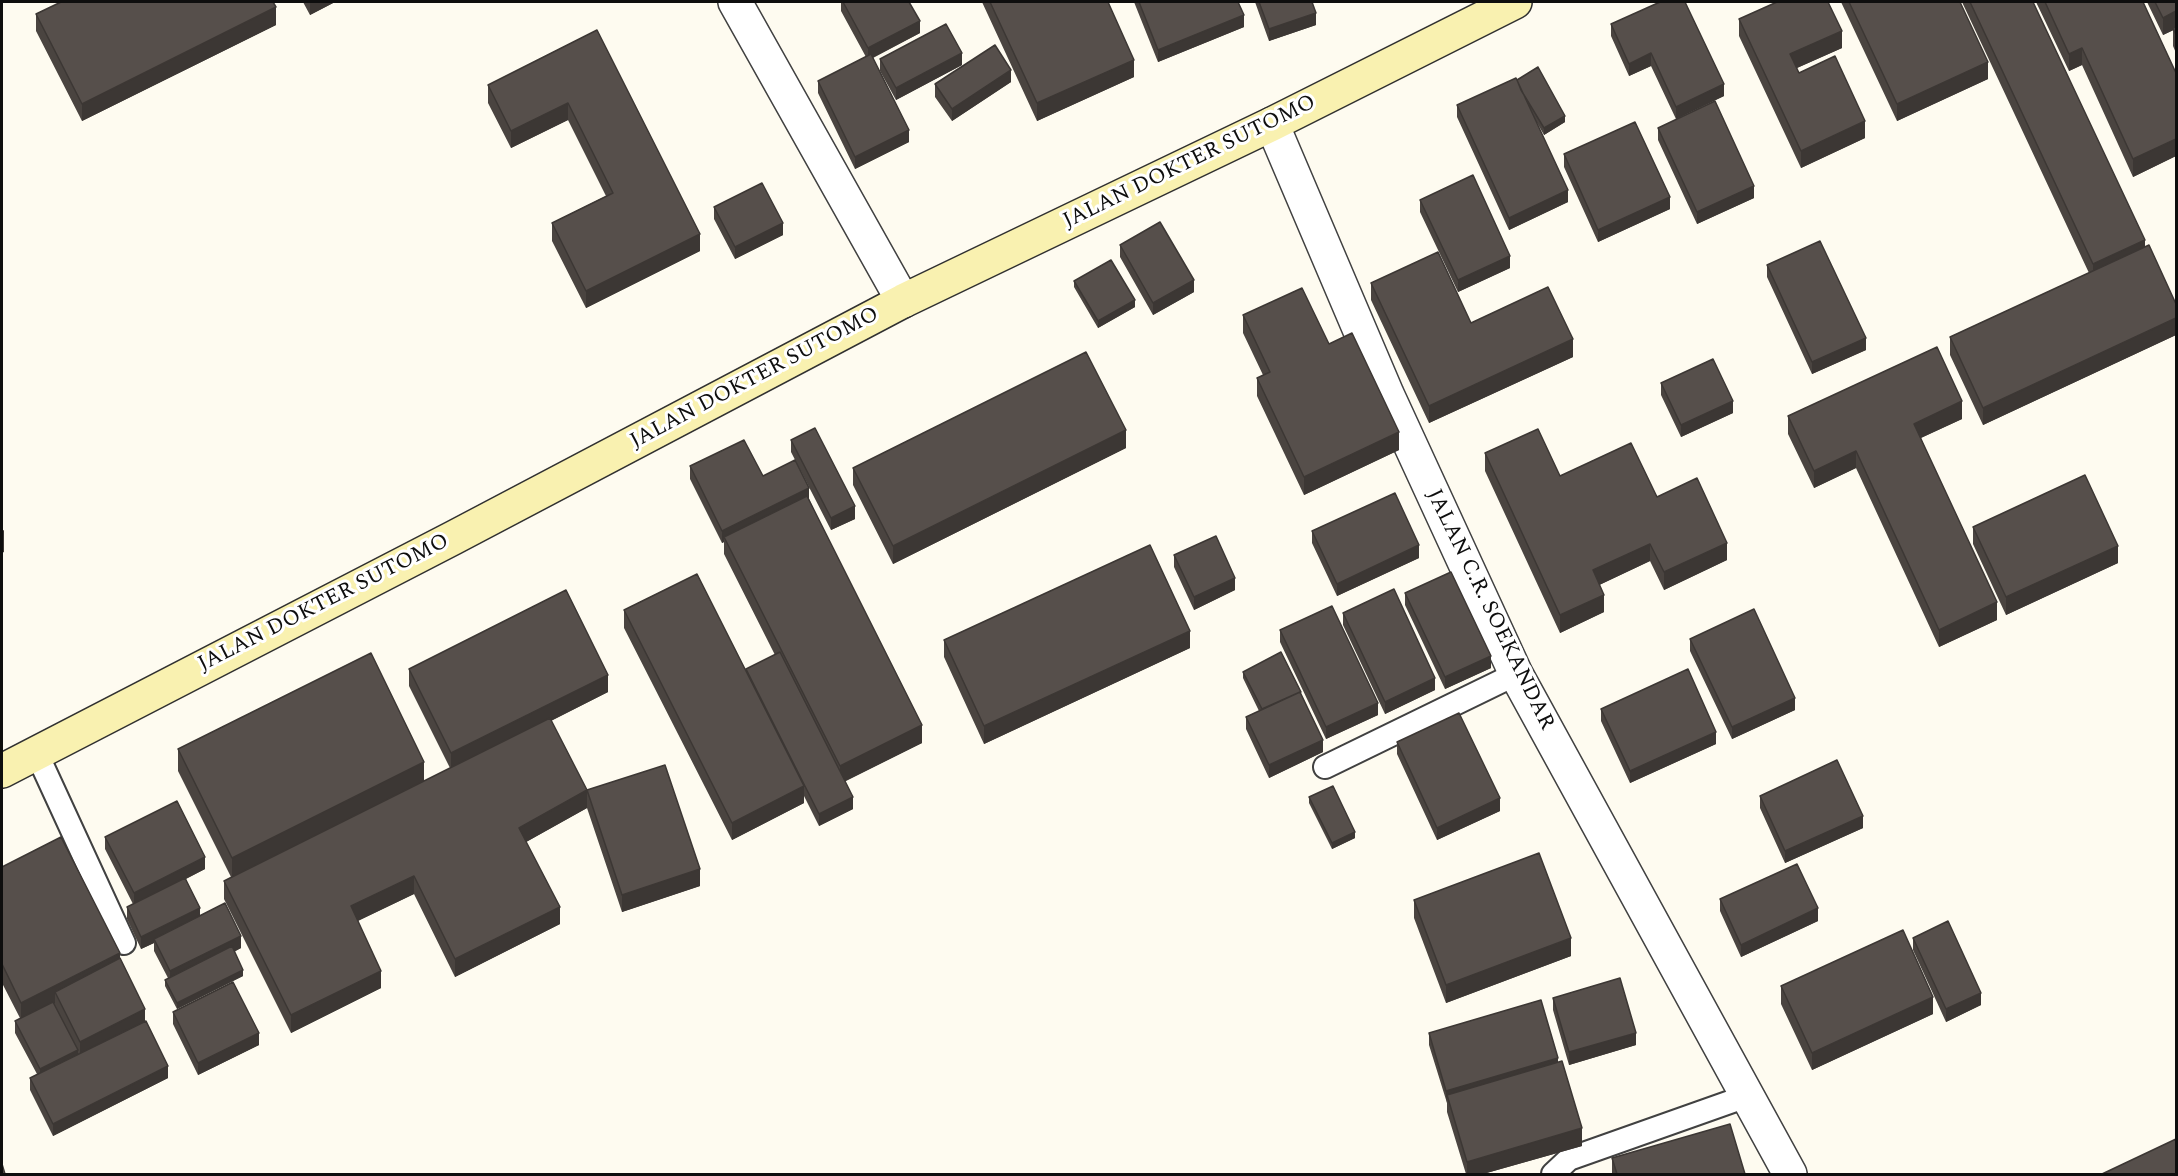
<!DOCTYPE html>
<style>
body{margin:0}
#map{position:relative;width:2178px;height:1176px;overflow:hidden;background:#fefbf0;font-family:Spectral,serif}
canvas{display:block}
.frame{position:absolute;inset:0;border:3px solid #0e0e0e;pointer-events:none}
</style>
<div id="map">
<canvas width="2178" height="1176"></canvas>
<div class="frame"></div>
</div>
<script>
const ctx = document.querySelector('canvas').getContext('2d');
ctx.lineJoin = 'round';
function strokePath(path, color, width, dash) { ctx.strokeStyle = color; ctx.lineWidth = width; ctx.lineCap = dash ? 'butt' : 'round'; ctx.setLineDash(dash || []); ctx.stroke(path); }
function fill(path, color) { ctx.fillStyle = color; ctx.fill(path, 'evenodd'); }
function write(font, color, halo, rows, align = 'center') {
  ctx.font = font + ' Spectral,serif'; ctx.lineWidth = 6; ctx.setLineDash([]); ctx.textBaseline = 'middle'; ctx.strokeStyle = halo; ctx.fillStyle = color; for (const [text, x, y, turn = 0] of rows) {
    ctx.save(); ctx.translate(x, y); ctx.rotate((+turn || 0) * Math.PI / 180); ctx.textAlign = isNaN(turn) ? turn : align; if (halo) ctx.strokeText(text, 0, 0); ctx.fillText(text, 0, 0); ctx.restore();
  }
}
const service = new Path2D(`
 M 37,754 L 124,943
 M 1325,767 L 1516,674
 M 1553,1174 L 1569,1159 L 1747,1096`);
const minor = new Path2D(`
 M 735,2 L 903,301
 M 1272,124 L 1387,394 L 1516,674 L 1790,1174`);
const secondary = new Path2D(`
 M 2,771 L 453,538 L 903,301 L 1272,124 L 1515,2`);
const wall = new Path2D(`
 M 303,2 L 335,2 L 310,15 Z
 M 841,2 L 909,2 L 920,33 L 873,58 L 909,142 L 855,169 L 818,93 L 818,81 L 866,57 L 841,11 Z
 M 982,2 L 1108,2 L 1134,77 L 1037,121 Z
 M 1134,2 L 1238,2 L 1244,27 L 1158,62 Z
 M 1255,2 L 1312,2 L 1316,25 L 1269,41 Z
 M 1841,2 L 1960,2 L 1988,79 L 1897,121 Z
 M 1962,2 L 2033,2 L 2145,247 L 2176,304 L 2176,335 L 1983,425 L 1950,355 L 1950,337 L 2089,273 Z
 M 2036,2 L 2143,2 L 2176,73 L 2176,156 L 2133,177 L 2082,65 L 2069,71 Z
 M 2147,2 L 2176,2 L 2176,53 L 2173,46 L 2173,30 L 2163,35 Z
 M 36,14 L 276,25 L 82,121 L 36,31 Z
 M 1739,19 L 1842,48 L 1797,68 L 1799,73 L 1865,138 L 1801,168 L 1739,36 Z
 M 1611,24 L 1724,96 L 1676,119 L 1651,66 L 1629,76 L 1611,36 Z
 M 597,30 L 700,251 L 586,308 L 552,241 L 552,223 L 606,196 L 568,120 L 511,148 L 488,103 L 488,85 Z
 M 880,59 L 962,65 L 896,100 L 880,71 Z
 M 1517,80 L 1565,122 L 1544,135 L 1536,121 L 1568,202 L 1509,230 L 1457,117 L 1457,105 Z
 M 1011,82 L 952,121 L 935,97 L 935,84 Z
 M 1658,128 L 1754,198 L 1697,224 L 1658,140 Z
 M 1564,154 L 1670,209 L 1598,242 L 1564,167 Z
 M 1420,200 L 1510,268 L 1458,292 L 1420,212 Z
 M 714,207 L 783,235 L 735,259 L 714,219 Z
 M 1120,245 L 1194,292 L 1153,315 L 1120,257 Z
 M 1767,265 L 1866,350 L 1812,374 L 1767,277 Z
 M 1074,281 L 1135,307 L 1098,328 L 1074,287 Z
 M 1371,283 L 1471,323 L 1573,357 L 1429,423 L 1371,300 Z
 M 1243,315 L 1399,450 L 1304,495 L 1257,396 L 1257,378 L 1263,375 L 1243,333 Z
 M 1661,383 L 1733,413 L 1681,437 L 1661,395 Z
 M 1788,416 L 1962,419 L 1921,438 L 1997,620 L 1939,647 L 1856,468 L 1814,488 L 1788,434 Z
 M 791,440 L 855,519 L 831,530 L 791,452 Z
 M 1126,448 L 893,564 L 853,485 L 853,468 Z
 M 1485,453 L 1560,476 L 1657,497 L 1727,560 L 1664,590 L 1650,561 L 1599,585 L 1604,612 L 1560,633 L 1485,471 Z
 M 690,466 L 763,476 L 809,499 L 922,743 L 845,781 L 853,809 L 819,826 L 804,796 L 804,803 L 732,840 L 624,628 L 624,610 L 746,671 L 746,669 L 775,655 L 724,554 L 724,542 L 722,543 L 690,479 Z
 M 1973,527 L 2118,563 L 2006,615 L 1973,544 Z
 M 1312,531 L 1419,558 L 1337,596 L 1312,543 Z
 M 1174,555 L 1235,590 L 1194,610 L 1174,567 Z
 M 1405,593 L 1491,668 L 1445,689 L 1405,605 Z
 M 1343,613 L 1435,690 L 1385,714 L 1343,625 Z
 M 1280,630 L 1378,715 L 1326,739 L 1280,642 Z
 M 1690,639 L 1795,710 L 1732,739 L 1690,651 Z
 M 944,640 L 1190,648 L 984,744 L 944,657 Z
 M 409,669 L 608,692 L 551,721 L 587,808 L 526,842 L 560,924 L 455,977 L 414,894 L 358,921 L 381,988 L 291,1033 L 224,899 L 224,881 L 231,877 L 178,771 L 178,749 L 424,781 L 450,768 L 409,686 Z
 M 1243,672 L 1301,696 L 1323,752 L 1269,778 L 1246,729 L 1246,717 L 1259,711 L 1243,678 Z
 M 1601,709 L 1716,744 L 1630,783 L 1601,721 Z
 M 1397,742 L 1500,811 L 1437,840 L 1397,754 Z
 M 587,790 L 700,886 L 622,912 L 587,808 Z
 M 1760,796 L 1863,828 L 1785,863 L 1760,808 Z
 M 1309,797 L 1355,838 L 1332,849 L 1309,803 Z
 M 105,837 L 205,869 L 186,879 L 200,916 L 241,948 L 234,952 L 243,976 L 177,1009 L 165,986 L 165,980 L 168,978 L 154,951 L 154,943 L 141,949 L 127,919 L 127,907 L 133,904 L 105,849 Z
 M 2,867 L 120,958 L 168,1078 L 53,1136 L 30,1090 L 30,1078 L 37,1074 L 15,1033 L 15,1021 L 20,1018 L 2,983 L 2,984 Z
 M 1720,899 L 1818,921 L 1741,957 L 1720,911 Z
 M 1414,900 L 1571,956 L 1446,1003 L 1414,918 Z
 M 1913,938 L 1981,1005 L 1946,1022 L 1913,950 Z
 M 1781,986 L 1933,1014 L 1812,1070 L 1781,1004 Z
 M 1553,998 L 1636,1045 L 1569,1065 L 1553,1010 Z
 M 173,1012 L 259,1045 L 198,1075 L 173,1024 Z
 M 1429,1033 L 1558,1062 L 1582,1146 L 1483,1174 L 1466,1174 L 1447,1112 L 1447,1103 L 1429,1045 Z
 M 1612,1158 L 1745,1174 L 1612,1174 Z`);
const shadedWall = new Path2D(`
 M 310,2 L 335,2 L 310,15 Z
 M 276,7 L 276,25 L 82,121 L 82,104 Z
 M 2176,11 L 2176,29 L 2163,35 L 2163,18 Z
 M 1316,13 L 1316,25 L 1269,41 L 1269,29 Z
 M 1244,15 L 1244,27 L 1158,62 L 1158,50 Z
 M 920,21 L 920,33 L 868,60 L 868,48 Z
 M 1842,31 L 1842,48 L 1790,71 L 1790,54 Z
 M 2082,48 L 2082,65 L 2069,71 L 2069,54 Z
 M 962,53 L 962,65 L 896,100 L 896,88 Z
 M 1651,53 L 1651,66 L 1629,76 L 1629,64 Z
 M 1134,60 L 1134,77 L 1037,121 L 1037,103 Z
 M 1988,62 L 1988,79 L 1897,121 L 1897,104 Z
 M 1011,70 L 1011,82 L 952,121 L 952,109 Z
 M 1724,84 L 1724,96 L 1676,119 L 1676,107 Z
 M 568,103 L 568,120 L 511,148 L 511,131 Z
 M 1565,116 L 1565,122 L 1544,135 L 1544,128 Z
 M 1865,121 L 1865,138 L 1801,168 L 1801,151 Z
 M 909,130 L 909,142 L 855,169 L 855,157 Z
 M 2176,139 L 2176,156 L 2133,177 L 2133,159 Z
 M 1754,186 L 1754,198 L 1697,224 L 1697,212 Z
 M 1568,190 L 1568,202 L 1509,230 L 1509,218 Z
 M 1670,197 L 1670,209 L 1598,242 L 1598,230 Z
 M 783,223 L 783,235 L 735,259 L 735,247 Z
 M 700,234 L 700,251 L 586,308 L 586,291 Z
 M 2145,240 L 2145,257 L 2093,281 L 2093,264 Z
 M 1510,256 L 1510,268 L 1458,292 L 1458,280 Z
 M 1194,280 L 1194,292 L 1153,315 L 1153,303 Z
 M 1135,300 L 1135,307 L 1098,328 L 1098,321 Z
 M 2176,318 L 2176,335 L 1983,425 L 1983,408 Z
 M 1866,338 L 1866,350 L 1812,374 L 1812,362 Z
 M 1573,339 L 1573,357 L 1429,423 L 1429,406 Z
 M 1733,401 L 1733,413 L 1681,437 L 1681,425 Z
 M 1962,401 L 1962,419 L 1914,441 L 1914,424 Z
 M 1126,430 L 1126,448 L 893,564 L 893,546 Z
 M 1399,432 L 1399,450 L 1304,495 L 1304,477 Z
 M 1856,451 L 1856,468 L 1814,488 L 1814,471 Z
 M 809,488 L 809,500 L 724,537 L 724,542 L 722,543 L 722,531 Z
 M 855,506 L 855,519 L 831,530 L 831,518 Z
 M 4,530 L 4,552 L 2,553 L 2,531 Z
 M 1727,543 L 1727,560 L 1664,590 L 1664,572 Z
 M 1650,544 L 1650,561 L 1593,588 L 1593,570 Z
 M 1419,545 L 1419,558 L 1337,596 L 1337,584 Z
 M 2118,546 L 2118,563 L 2006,615 L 2006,597 Z
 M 1235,578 L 1235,590 L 1194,610 L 1194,597 Z
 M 1604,595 L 1604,612 L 1560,633 L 1560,615 Z
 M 1997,602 L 1997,620 L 1939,647 L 1939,630 Z
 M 1190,631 L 1190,648 L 984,744 L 984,726 Z
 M 1491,656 L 1491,668 L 1445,689 L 1445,677 Z
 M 608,675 L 608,692 L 451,771 L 451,753 Z
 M 1435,678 L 1435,690 L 1385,714 L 1385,702 Z
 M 1795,698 L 1795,710 L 1732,739 L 1732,727 Z
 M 1378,703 L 1378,715 L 1326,739 L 1326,727 Z
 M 922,725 L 922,743 L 840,784 L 840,766 Z
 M 1716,732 L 1716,744 L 1630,783 L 1630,771 Z
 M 1323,740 L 1323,752 L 1269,778 L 1269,765 Z
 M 424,762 L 424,784 L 232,880 L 232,858 Z
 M 804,786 L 804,803 L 732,840 L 732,823 Z
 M 587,790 L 587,808 L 519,846 L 519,828 Z
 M 853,797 L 853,809 L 819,826 L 819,814 Z
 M 1500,798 L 1500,811 L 1437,840 L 1437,828 Z
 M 1863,816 L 1863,828 L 1785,863 L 1785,851 Z
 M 1355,832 L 1355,838 L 1332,849 L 1332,843 Z
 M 205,857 L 205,869 L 134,905 L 134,893 Z
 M 700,869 L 700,886 L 622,912 L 622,895 Z
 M 414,876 L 414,894 L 351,924 L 351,906 Z
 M 560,907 L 560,924 L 455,977 L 455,959 Z
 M 200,908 L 200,920 L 154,939 L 154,943 L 141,949 L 141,937 Z
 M 1818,908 L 1818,921 L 1741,957 L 1741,945 Z
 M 241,936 L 241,948 L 170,983 L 170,971 Z
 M 1571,938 L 1571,956 L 1446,1003 L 1446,985 Z
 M 120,953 L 120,971 L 55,992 L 55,1003 L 21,1020 L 21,1003 Z
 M 243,970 L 243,976 L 177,1009 L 177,1003 Z
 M 3,971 L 3,983 L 2,984 L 2,971 Z
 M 381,971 L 381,988 L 291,1033 L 291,1015 Z
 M 1981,993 L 1981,1005 L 1946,1022 L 1946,1009 Z
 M 1933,997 L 1933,1014 L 1812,1070 L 1812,1053 Z
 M 145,1009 L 145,1022 L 80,1054 L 80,1042 Z
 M 259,1033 L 259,1045 L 198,1075 L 198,1063 Z
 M 1636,1033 L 1636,1045 L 1569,1065 L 1569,1052 Z
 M 78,1050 L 78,1062 L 40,1081 L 40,1069 Z
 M 1558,1058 L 1558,1070 L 1447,1095 L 1446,1103 L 1446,1091 Z
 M 168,1066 L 168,1078 L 53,1136 L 53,1124 Z
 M 1582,1128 L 1582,1146 L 1483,1174 L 1467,1174 L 1467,1162 Z`);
const building = new Path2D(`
 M 61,2 L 273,2 L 276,7 L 82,104 L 36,14 Z
 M 843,2 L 909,2 L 920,21 L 868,48 Z
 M 990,2 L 1108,2 L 1134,60 L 1037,103 Z
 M 1139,2 L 1238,2 L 1244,15 L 1158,50 Z
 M 1259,2 L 1312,2 L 1316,13 L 1269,29 Z
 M 1660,2 L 1685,2 L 1724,84 L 1676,107 L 1651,53 L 1629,64 L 1611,24 Z
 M 1777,2 L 1828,2 L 1842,31 L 1790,54 L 1799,73 L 1835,56 L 1865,121 L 1801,151 L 1739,19 Z
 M 1849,2 L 1960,2 L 1988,62 L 1897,104 Z
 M 1970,2 L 2033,2 L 2145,240 L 2093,264 Z
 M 2045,2 L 2143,2 L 2176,73 L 2176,139 L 2133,159 L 2082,48 L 2069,54 Z
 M 2155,2 L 2176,2 L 2176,11 L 2163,18 Z
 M 946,24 L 962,53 L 896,88 L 880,59 Z
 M 2176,27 L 2176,35 L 2173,28 Z
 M 597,30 L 700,234 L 586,291 L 552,223 L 613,193 L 568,103 L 511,131 L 488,85 Z
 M 995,45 L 1011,70 L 952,109 L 935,84 Z
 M 871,54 L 909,130 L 855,157 L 818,81 Z
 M 1538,67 L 1565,116 L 1544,128 L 1521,90 L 1517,80 Z
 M 1516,78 L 1568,190 L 1509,218 L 1457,105 Z
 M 1715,101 L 1754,186 L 1697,212 L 1658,128 Z
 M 1635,122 L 1670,197 L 1598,230 L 1564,154 Z
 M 1473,175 L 1510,256 L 1458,280 L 1420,200 Z
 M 762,183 L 783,223 L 735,247 L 714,207 Z
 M 1160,222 L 1194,280 L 1153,303 L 1120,245 Z
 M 1820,241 L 1866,338 L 1812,362 L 1767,265 Z
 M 2149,245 L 2176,304 L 2176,318 L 1983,408 L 1950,337 Z
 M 1438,252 L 1471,323 L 1548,287 L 1573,339 L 1429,406 L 1371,283 Z
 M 1111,260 L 1135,300 L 1098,321 L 1074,281 Z
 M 1302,288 L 1329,344 L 1352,333 L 1399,432 L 1304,477 L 1257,378 L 1270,372 L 1243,315 Z
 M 1937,347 L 1962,401 L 1914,424 L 1997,602 L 1939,630 L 1856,451 L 1814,471 L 1788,416 Z
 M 1086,352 L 1126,430 L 893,546 L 853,468 Z
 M 1713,359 L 1733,401 L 1681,425 L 1661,383 Z
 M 815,428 L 855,506 L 831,518 L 791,440 Z
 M 1538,429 L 1560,476 L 1631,443 L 1657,497 L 1697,478 L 1727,543 L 1664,572 L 1650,544 L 1593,570 L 1604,595 L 1560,615 L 1485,453 Z
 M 744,440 L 763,476 L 795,460 L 809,488 L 722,531 L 690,466 Z
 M 2085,475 L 2118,546 L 2006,597 L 1973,527 Z
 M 1395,493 L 1419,545 L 1337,584 L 1312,531 Z
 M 807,496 L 922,725 L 840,766 L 724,537 Z
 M 1216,536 L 1235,578 L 1194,597 L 1174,555 Z
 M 1150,545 L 1190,631 L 984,726 L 944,640 Z
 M 1451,572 L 1491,656 L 1445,677 L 1405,593 Z
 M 697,574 L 804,786 L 732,823 L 624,610 Z
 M 1394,589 L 1435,678 L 1385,702 L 1343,613 Z
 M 566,590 L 608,675 L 451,753 L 409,669 Z
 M 1332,606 L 1378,703 L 1326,727 L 1280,630 Z
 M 1754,609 L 1795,698 L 1732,727 L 1690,639 Z
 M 780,652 L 853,797 L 819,814 L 746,669 Z
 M 1281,652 L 1301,692 L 1300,693 L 1300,692 L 1262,709 L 1243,672 Z
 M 371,653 L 424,762 L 232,858 L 178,749 Z
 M 1688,669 L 1716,732 L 1630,771 L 1601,709 Z
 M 1300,692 L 1323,740 L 1269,765 L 1246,717 Z
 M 1459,713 L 1500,798 L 1437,828 L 1397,742 Z
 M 550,718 L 587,790 L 519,828 L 560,907 L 455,959 L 414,876 L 351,906 L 381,971 L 291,1015 L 224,881 Z
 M 1837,760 L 1863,816 L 1785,851 L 1760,796 Z
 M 665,765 L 700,869 L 622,895 L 587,790 Z
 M 1333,786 L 1355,832 L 1332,843 L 1309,797 Z
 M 177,801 L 205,857 L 134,893 L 105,837 Z
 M 61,837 L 120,953 L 21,1003 L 2,964 L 2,867 Z
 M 1539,853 L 1571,938 L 1446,985 L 1414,900 Z
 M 1797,864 L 1818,908 L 1741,945 L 1720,899 Z
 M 185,878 L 200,908 L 141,937 L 127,907 Z
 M 225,903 L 241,936 L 170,971 L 154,939 Z
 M 1948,921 L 1981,993 L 1946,1009 L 1913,938 Z
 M 1903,930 L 1933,997 L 1812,1053 L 1781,986 Z
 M 232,946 L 243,970 L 177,1003 L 165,980 Z
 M 120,958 L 145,1009 L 80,1042 L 55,992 Z
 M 1620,978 L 1636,1033 L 1569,1052 L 1553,998 Z
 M 233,982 L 259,1033 L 198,1063 L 173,1012 Z
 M 1541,1000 L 1558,1058 L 1446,1091 L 1429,1033 Z
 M 53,1002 L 78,1050 L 40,1069 L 15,1021 Z
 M 146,1021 L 168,1066 L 53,1124 L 30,1078 Z
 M 1562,1061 L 1582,1128 L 1467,1162 L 1447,1095 Z
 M 1730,1124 L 1745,1174 L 1617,1174 L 1612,1158 Z
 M 2176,1139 L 2176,1174 L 2102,1174 Z
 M 2,1164 L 5,1174 L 2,1174 Z`);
const streetNames = [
 ["JALAN DOKTER SUTOMO",1190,163,-26],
 ["JALAN DOKTER SUTOMO",755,379,-28],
 ["JALAN DOKTER SUTOMO",324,604,-27],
 ["JALAN C.R. SOEKANDAR",1489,610,64]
];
strokePath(service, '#414141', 26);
strokePath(minor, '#414141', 36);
strokePath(secondary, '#303030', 36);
strokePath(service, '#fff', 22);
strokePath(minor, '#fff', 33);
strokePath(secondary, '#f9f1b0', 33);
fill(wall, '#4a4440');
fill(shadedWall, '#3c3734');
fill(building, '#564f4b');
strokePath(building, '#3c3734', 1.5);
write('22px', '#0e0e0e', '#fff', streetNames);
</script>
